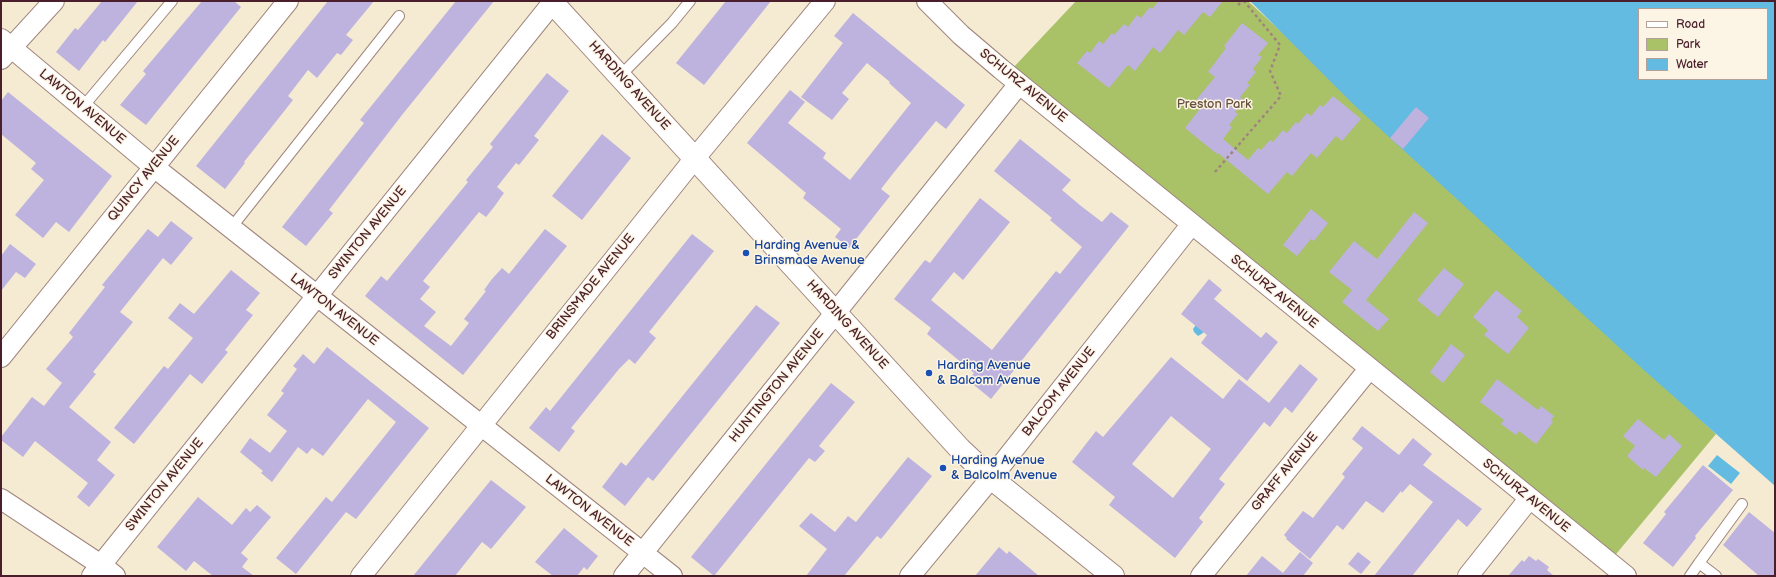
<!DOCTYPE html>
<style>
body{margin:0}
#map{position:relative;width:1776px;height:577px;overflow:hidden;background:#f5ebd2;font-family:"Balsamiq Sans",sans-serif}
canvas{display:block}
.frame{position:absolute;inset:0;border:2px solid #4a1f2b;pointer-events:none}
.legend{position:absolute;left:1638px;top:8px;width:130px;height:72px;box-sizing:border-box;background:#fcf5e5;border:1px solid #b59f9b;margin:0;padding:5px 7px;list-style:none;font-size:12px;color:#4a1f2b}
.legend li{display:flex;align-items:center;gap:8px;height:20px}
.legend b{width:20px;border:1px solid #b59f9b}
</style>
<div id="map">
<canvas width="1776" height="577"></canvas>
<div class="frame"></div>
<ul class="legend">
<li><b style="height:5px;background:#fff"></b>Road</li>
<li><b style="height:11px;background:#a9c268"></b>Park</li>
<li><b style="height:11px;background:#64bbe1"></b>Water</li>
</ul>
</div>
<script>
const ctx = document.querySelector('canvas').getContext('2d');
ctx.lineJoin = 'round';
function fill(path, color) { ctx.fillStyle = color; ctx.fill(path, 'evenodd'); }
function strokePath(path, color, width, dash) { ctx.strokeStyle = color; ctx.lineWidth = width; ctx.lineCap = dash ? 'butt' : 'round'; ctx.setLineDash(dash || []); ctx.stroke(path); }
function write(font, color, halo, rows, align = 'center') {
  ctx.font = font + ' "Balsamiq Sans",sans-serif'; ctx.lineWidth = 3; ctx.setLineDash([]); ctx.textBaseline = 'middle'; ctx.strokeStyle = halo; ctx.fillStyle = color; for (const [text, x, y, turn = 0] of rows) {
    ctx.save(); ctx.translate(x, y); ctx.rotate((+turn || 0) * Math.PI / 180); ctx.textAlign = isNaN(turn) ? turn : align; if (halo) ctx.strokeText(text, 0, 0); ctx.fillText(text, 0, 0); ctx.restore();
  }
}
const green = new Path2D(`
 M 1076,1 L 1248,1 L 1716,434 L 1612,559 L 1012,69 Z`);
const water = new Path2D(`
 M 1250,1 L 1775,1 L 1775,486 L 1646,372 L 1354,105 ZM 1639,9 L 1767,9 L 1767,79 L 1639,79 Z
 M 1203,315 L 1211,322 L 1203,333 L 1198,336 L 1194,332 L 1193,329 Z
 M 1717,455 L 1740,473 L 1731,484 L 1708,466 Z`);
const building = new Path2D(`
 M 102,1 L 138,1 L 105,42 L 103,40 L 79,71 L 56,52 L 75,28 L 78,30 Z
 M 202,1 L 234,1 L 241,7 L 146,125 L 120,105 L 146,74 L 143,71 Z
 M 328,1 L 374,1 L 346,35 L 353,40 L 341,55 L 337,53 L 317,78 L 308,70 L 288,96 L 293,100 L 244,162 L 245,163 L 225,189 L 196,166 Z
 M 456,1 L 494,1 L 402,115 L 329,210 L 333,213 L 306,246 L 282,227 L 364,123 L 360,120 Z
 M 726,1 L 771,1 L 704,85 L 676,63 Z
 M 1159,1 L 1223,1 L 1210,17 L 1203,12 L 1184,35 L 1178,30 L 1160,53 L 1153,47 L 1135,71 L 1128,65 L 1109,88 L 1077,63 L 1087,51 L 1090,53 L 1099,41 L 1103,44 L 1112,33 L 1114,35 L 1124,24 L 1128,27 L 1137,15 L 1141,18 L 1150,7 L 1152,9 Z
 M 853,13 L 965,105 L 946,129 L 936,121 L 895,171 L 881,189 L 890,196 L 849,248 L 835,237 L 841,229 L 803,198 L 806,193 L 747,143 L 790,90 L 805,102 L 788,123 L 826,153 L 823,158 L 850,180 L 911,103 L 889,83 L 890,82 L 867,63 L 842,93 L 849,99 L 832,120 L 801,97 L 843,43 L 834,36 Z
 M 1242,23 L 1268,43 L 1258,55 L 1262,57 L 1253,69 L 1256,72 L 1247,83 L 1250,85 L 1240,97 L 1244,100 L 1235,112 L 1238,114 L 1229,125 L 1232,127 L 1223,139 L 1248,160 L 1258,148 L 1261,150 L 1270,140 L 1273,142 L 1283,130 L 1287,133 L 1296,122 L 1298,124 L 1307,113 L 1311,116 L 1320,105 L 1323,107 L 1333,96 L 1361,119 L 1342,141 L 1336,136 L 1317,158 L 1311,153 L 1292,176 L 1287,172 L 1268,194 L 1218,153 L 1217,154 L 1185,128 L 1203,105 L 1196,100 L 1215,77 L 1208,72 L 1226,48 L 1224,46 Z
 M 547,73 L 569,91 L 534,136 L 539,140 L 519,165 L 516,163 L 497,187 L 504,193 L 494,207 L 486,217 L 479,212 L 423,281 L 430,287 L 420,299 L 436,312 L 424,326 L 451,346 L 469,323 L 464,319 L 486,291 L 484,290 L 492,279 L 502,268 L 509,274 L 545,229 L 567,246 L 463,375 L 365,296 L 381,276 L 387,281 L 468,182 L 466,180 L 493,147 L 490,144 Z
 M 8,92 L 112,176 L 69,232 L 56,222 L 43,238 L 15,215 L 44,180 L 31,169 L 36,163 L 1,134 L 1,101 Z
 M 1416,107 L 1429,118 L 1403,149 L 1390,138 Z
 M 602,134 L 631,158 L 582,220 L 552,196 Z
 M 1020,139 L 1071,180 L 1062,190 L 1081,206 L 1102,222 L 1111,212 L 1129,226 L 991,399 L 968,380 L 974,373 L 927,334 L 931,328 L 894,299 L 925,260 L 930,263 L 980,198 L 1010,222 L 963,280 L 954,272 L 931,300 L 992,350 L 1056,271 L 1060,274 L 1082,247 L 1050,220 L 1052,218 L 994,171 Z
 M 1311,209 L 1328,223 L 1314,241 L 1311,239 L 1297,256 L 1283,245 Z
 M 1414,212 L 1428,223 L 1366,300 L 1389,319 L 1378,331 L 1342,302 L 1352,290 L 1329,272 L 1354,241 L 1377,259 Z
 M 171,221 L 193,238 L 171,265 L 163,258 L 120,312 L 133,322 L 93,372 L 96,374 L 69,407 L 111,442 L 97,460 L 115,475 L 89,507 L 77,497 L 88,483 L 35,441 L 23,457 L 1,440 L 1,437 L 32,397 L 44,406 L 62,383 L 46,369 L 73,337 L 69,333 L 105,287 L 102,285 L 148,229 L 158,237 Z
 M 692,234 L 714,251 L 649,332 L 656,338 L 635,364 L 629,359 L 619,369 L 571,428 L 575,431 L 559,452 L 529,428 L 546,407 L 550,411 Z
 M 10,244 L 36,264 L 25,278 L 16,272 L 1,291 L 1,256 Z
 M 1444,268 L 1464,284 L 1438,317 L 1417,300 Z
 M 231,270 L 260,293 L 246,310 L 253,315 L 225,350 L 228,352 L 202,384 L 190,374 L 134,444 L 114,428 L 164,366 L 168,369 L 193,338 L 168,318 L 180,303 L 194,314 Z
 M 1209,279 L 1222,290 L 1214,299 L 1261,338 L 1266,332 L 1278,342 L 1247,381 L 1201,343 L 1207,335 L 1181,314 Z
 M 1496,290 L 1522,311 L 1517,317 L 1529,328 L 1508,354 L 1484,335 L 1488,330 L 1473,317 Z
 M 756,305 L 780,323 L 653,481 L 648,477 L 625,506 L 602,487 L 621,462 L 626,466 Z
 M 1451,344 L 1465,355 L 1443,383 L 1430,372 Z
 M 327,347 L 429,428 L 356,519 L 346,512 L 296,574 L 276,558 L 326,497 L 332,502 L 396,422 L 368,399 L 323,456 L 312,448 L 307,454 L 298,447 L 272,482 L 261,473 L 263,471 L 240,452 L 250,438 L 270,453 L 287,431 L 267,415 L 284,393 L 281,391 L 297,369 L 293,366 L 303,354 L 314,364 Z
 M 1171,357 L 1223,399 L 1239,379 L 1269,403 L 1300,364 L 1318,379 L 1292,413 L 1285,407 L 1270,427 L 1264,422 L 1219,479 L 1225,484 L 1199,518 L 1203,522 L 1175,558 L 1109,505 L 1115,497 L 1072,462 L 1096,431 L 1103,437 ZM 1171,416 L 1211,449 L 1173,498 L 1132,464 Z
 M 1497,379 L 1538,410 L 1541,406 L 1554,416 L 1551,420 L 1553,422 L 1536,444 L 1519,431 L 1516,435 L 1501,424 L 1504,420 L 1480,402 Z
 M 831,383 L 855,402 L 819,446 L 825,451 L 815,462 L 809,458 L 714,576 L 691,557 Z
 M 1638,419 L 1664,440 L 1669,434 L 1682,446 L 1656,477 L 1644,468 L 1643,470 L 1627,456 L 1635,446 L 1623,436 Z
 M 1362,426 L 1399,455 L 1413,438 L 1432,454 L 1423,465 L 1482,509 L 1467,527 L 1458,519 L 1412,576 L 1374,576 L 1433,502 L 1410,484 L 1402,493 L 1401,491 L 1383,513 L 1366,501 L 1343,530 L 1337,525 L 1310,559 L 1286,539 L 1287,538 L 1284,535 L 1303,511 L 1313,518 L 1345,477 L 1342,474 L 1363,448 L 1352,439 Z
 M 908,457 L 932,476 L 881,539 L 877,536 L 844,576 L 806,576 L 827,549 L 799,526 L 811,513 L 835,532 L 848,516 L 856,522 Z
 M 1703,465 L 1733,490 L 1695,536 L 1696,538 L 1673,567 L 1643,543 L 1666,514 L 1664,512 Z
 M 491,480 L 526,507 L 491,549 L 482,542 L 455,576 L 413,576 Z
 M 198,497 L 232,525 L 246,508 L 250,512 L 257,505 L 271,517 L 241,553 L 248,559 L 242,567 L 254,576 L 213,576 L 194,561 L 186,571 L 157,547 Z
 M 1749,512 L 1775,533 L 1775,576 L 1759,576 L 1723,545 Z
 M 564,528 L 598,556 L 587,570 L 584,567 L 577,576 L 553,576 L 535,562 Z
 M 999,547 L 1007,554 L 1009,551 L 1039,576 L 975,576 Z
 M 1300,552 L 1313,563 L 1303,576 L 1246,576 L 1262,556 L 1283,573 Z
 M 1358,552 L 1371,562 L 1361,574 L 1348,564 Z
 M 1529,556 L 1536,561 L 1538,559 L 1549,567 L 1547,570 L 1554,576 L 1508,576 L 1522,560 L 1524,562 Z`);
const path = new Path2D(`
 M 1238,5 L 1242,1
 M 1215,172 L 1281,96 L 1270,71 L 1280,45 L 1244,1`);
const lane = new Path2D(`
 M 620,76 L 672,23 L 690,1
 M 82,108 L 172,1
 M 231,228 L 399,16
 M 1699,563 L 1742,504
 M 1690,576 L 1699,563 L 1716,576`);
const street = new Path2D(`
 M 927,1 L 961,35 L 1001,69 L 1626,576
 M 1,39 L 154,167 L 672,576
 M 1,59 L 54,1
 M 1,357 L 288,1
 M 1,499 L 101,565 L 115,576
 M 92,576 L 554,1
 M 361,576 L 695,158 L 825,1
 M 624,576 L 1019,84
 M 910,576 L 991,478 L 1191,225
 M 1201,576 L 1369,369
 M 1468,576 L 1529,499`);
const secondary = new Path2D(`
 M 551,1 L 960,449 L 991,478 L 1113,576`);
const markers = [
 [746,253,4,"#1a4fb4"],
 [929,373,4,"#1a4fb4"],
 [943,468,4,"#1a4fb4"]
];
const streetNames = [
 ["HARDING AVENUE",629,86,48],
 ["SCHURZ AVENUE",1023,86,39],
 ["LAWTON AVENUE",82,107,40],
 ["QUINCY AVENUE",144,179,-51],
 ["SWINTON AVENUE",368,233,-51],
 ["BRINSMADE AVENUE",591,287,-51],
 ["SCHURZ AVENUE",1274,292,39],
 ["LAWTON AVENUE",334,310,38],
 ["HARDING AVENUE",847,325,48],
 ["HUNTINGTON AVENUE",777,386,-51],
 ["BALCOM AVENUE",1059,392,-52],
 ["GRAFF AVENUE",1285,472,-51],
 ["SWINTON AVENUE",165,485,-51],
 ["SCHURZ AVENUE",1526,496,39],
 ["LAWTON AVENUE",589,511,38]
];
const parkNames = [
 ["Preston Park",1214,105]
];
const transitNames = [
 ["Harding Avenue &",754,246],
 ["Brinsmade Avenue",754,261],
 ["Harding Avenue",937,366],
 ["& Balcom Avenue",937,381],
 ["Harding Avenue",951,461],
 ["& Balcolm Avenue",951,476]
];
fill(green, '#a9c268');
fill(water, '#64bbe1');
fill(building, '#beb2de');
strokePath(lane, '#a0857e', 12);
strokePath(street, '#a0857e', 22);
strokePath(secondary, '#a0857e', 24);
strokePath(path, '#a0857e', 2.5, [3, 3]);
strokePath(lane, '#fff', 10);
strokePath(street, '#fff', 20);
strokePath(secondary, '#fff', 22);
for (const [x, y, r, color] of markers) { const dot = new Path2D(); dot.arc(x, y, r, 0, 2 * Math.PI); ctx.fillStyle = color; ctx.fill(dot); strokePath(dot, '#fcf5e5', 1.5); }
write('13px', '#4a1f2b', '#fcf5e5', streetNames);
write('13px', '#66503d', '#fcf5e5', parkNames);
write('13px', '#164399', '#fcf5e5', transitNames, 'left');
</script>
